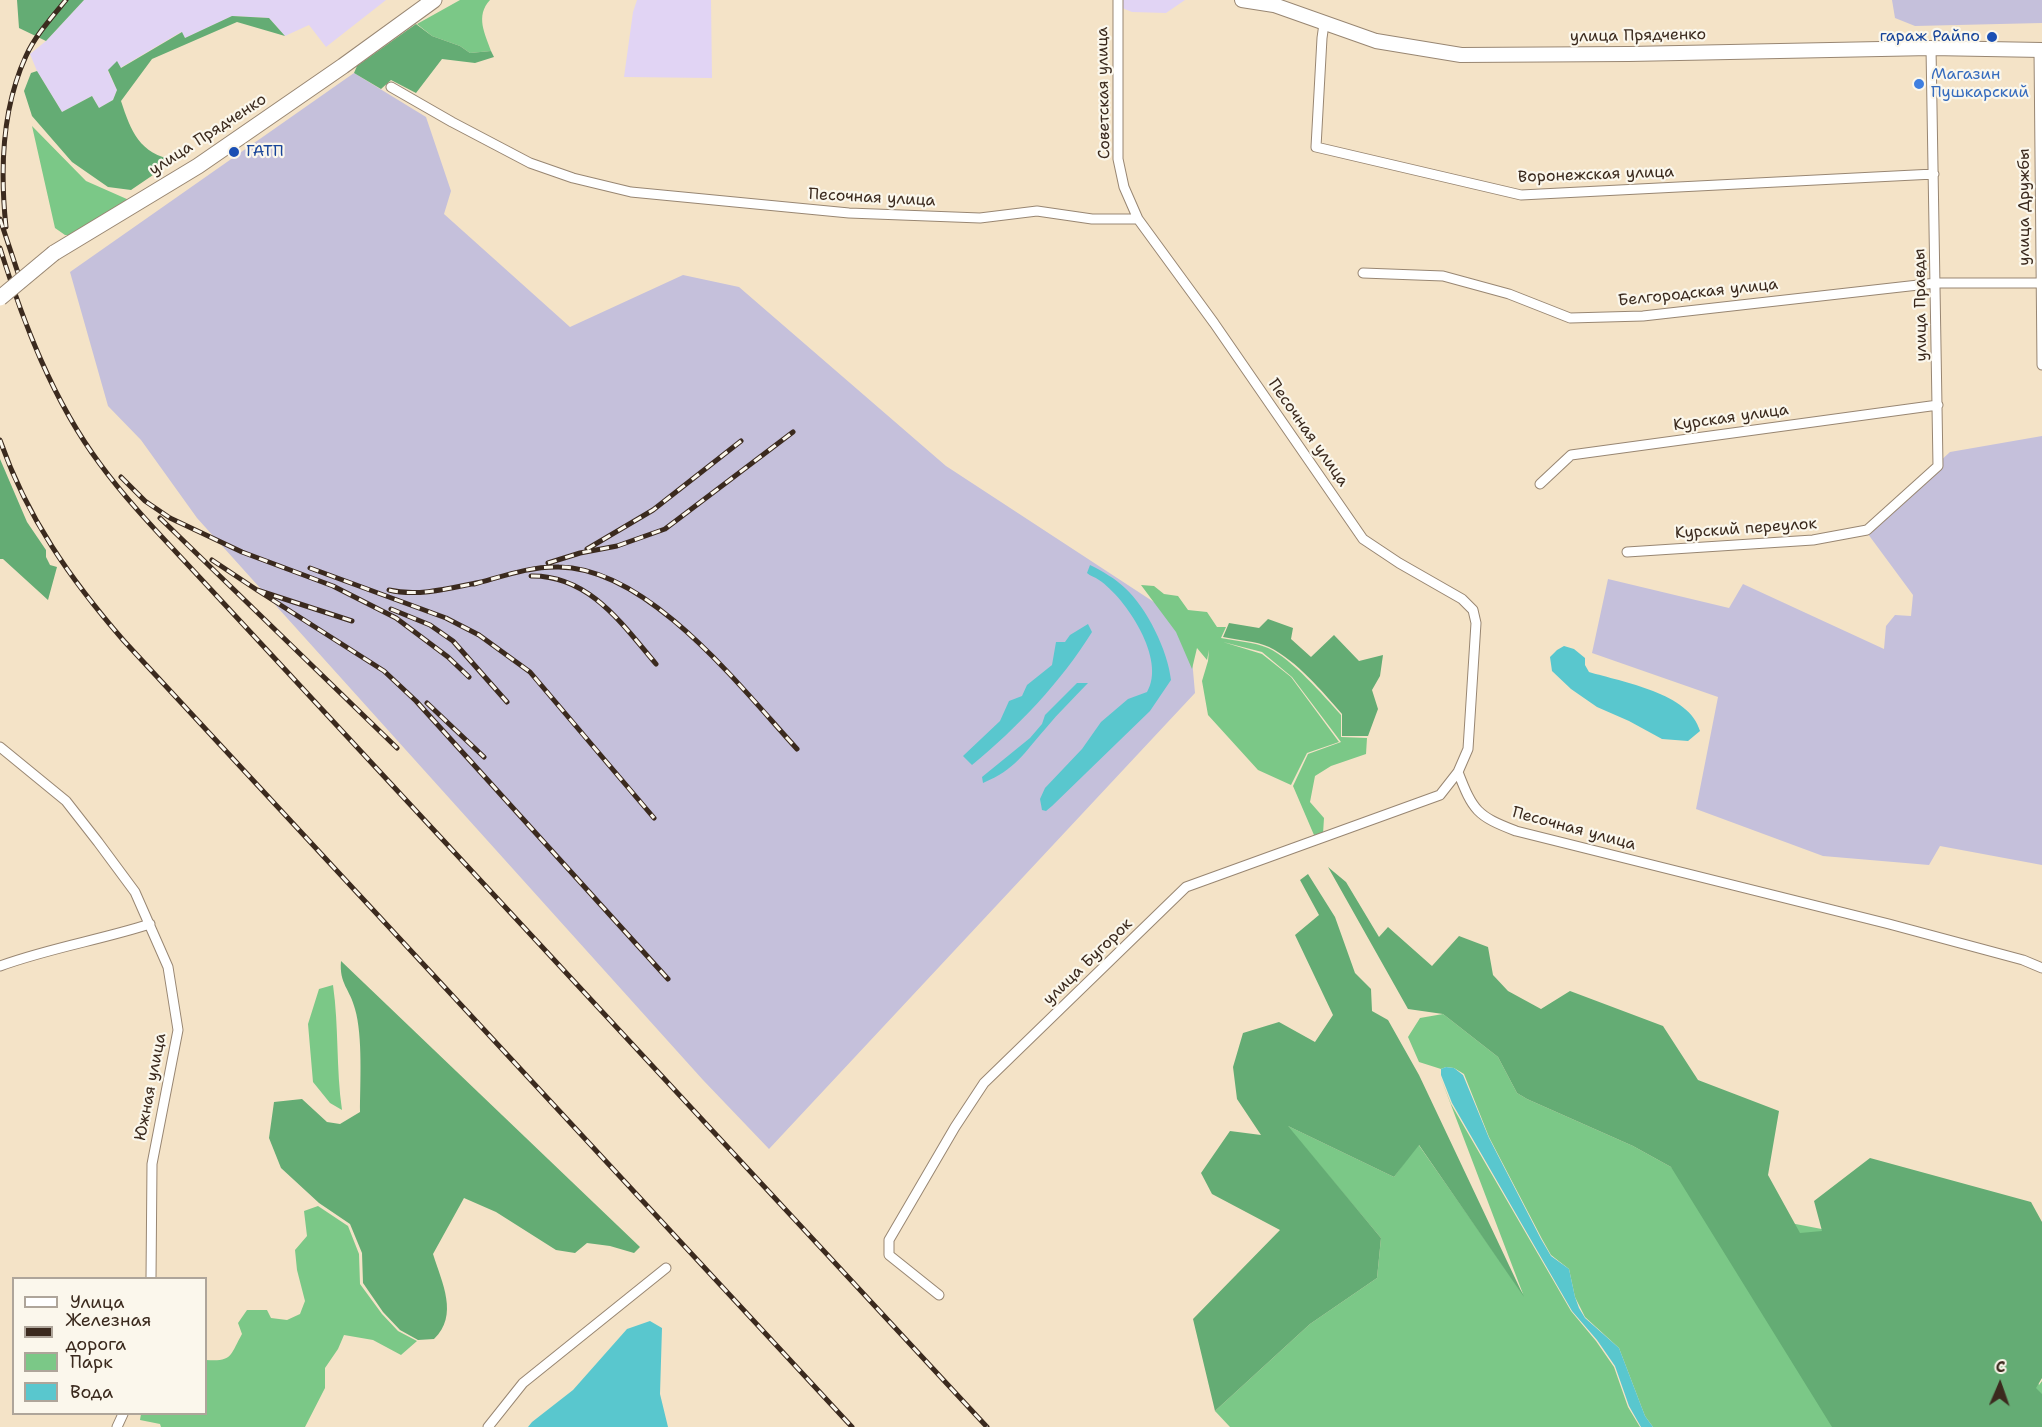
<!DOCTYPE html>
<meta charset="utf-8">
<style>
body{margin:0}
#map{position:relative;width:2042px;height:1427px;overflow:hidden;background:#f4e3c7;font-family:"Shantell Sans",sans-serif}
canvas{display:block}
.legend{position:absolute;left:12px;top:1277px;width:195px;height:138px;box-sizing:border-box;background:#fbf7ec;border:2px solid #aea59a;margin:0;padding:8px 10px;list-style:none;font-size:18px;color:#3b2a1e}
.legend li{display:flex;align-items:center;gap:12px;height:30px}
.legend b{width:30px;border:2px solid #aea59a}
.north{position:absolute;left:1970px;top:1355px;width:60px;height:60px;-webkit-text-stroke:4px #fbf7ec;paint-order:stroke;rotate:2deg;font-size:16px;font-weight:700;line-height:24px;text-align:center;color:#3b2a1e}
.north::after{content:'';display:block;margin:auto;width:21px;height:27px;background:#3b2a1e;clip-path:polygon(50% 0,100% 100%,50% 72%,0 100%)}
</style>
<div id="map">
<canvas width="2042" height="1427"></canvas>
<ul class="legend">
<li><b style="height:8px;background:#fff"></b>Улица</li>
<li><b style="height:8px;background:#3b2a1e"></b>Железная дорога</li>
<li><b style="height:16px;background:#7bc887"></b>Парк</li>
<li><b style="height:16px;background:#59c7ce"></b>Вода</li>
</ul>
<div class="north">С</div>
</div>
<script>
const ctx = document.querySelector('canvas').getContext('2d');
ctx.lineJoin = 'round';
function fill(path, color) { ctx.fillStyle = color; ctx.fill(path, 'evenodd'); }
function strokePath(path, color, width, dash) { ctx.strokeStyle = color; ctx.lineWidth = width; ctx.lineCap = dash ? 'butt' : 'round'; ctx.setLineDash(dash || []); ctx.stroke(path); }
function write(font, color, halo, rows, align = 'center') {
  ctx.font = font + ' "Shantell Sans",sans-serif'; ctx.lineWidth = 4.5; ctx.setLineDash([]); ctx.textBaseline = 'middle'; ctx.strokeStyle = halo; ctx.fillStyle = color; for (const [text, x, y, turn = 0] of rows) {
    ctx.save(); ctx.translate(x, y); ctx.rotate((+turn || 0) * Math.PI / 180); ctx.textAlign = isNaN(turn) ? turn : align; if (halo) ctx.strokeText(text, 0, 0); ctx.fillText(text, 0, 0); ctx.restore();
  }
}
const built = new Path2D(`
 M 84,0 L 386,0 L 326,47 L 309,25 L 285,36 L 269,18 L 232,16 L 185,38 L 181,32 L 120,68 L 117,62 L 108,71 L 117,90 L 113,100 L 99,108 L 92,96 L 62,112 L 37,71 L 30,54 L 46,41 Z
 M 637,0 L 711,0 L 712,78 L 624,77 L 633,12 Z
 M 1121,0 L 1185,0 L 1166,13 L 1132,12 L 1122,8 Z`);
const industrial = new Path2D(`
 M 1892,0 L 2042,0 L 2042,23 L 1915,26 L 1895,18 Z
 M 354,73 L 426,117 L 451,191 L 444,214 L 570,327 L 683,275 L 739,287 L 946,466 L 1189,625 L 1195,693 L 769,1149 L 703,1080 L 197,518 L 141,440 L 108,406 L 70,272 Z
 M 2042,436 L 2042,865 L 1940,846 L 1929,865 L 1823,856 L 1696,809 L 1718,697 L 1592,653 L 1608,579 L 1729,608 L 1743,584 L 1884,649 L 1886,626 L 1895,615 L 1911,616 L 1913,595 L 1865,530 L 1950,452 Z`);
const green = new Path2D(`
 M 460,0 L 490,0 C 475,16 485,34 491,51 L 470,53 L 460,46 L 432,36 L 417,24 Z
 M 32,126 L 86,181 L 129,200 L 75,235 L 65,235 L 55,228 Z
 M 1141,585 L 1154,586 L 1164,594 L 1178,596 L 1188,610 L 1207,612 L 1217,627 L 1226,627 L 1221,638 C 1236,641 1254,642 1268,648 C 1292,659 1323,695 1341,715 L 1341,737 L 1367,738 L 1366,754 L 1331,766 L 1315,776 L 1310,802 L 1324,818 L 1323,834 L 1314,835 L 1293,786 L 1308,754 L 1341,742 L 1292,677 L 1262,652 L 1223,642 L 1262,654 L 1291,677 L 1339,742 L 1307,753 L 1291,785 L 1258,770 L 1208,715 L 1202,681 L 1208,661 L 1209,650 L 1207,660 L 1197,648 L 1192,669 L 1176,632 Z
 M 333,985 C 339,1027 336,1069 342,1110 L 330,1103 L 313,1082 L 308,1024 L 319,989 Z
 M 1443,1014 L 1498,1057 L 1517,1093 L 1527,1099 L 1633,1146 L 1671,1167 L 1785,1222 L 1984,1260 L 2039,1385 L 2042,1381 L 2042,1427 L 1653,1427 L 1645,1416 L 1619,1348 L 1585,1317 L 1575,1297 L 1569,1269 L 1551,1255 L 1542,1239 L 1489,1137 L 1464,1074 L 1454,1068 L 1446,1067 L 1441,1069 L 1419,1062 L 1408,1037 L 1420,1018 Z
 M 1440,1076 L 1451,1104 L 1571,1311 L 1596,1341 L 1614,1367 L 1628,1407 L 1640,1427 L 1230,1427 L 1215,1411 L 1310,1324 L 1377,1278 L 1381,1238 L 1286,1125 L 1394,1177 L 1418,1144 L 1523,1294 Z
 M 318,1206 L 348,1226 L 359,1254 L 360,1284 L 382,1314 L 398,1331 L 417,1341 L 401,1355 L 373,1340 L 344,1335 L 338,1349 L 325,1368 L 325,1388 L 305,1427 L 161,1427 L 160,1424 L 140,1420 L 141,1414 L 206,1414 L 206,1360 C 233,1362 230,1355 242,1334 L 238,1323 L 247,1310 L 267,1310 L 271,1318 L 287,1320 L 300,1314 L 305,1301 L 297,1270 L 295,1250 L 307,1236 L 304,1211 Z`);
const forest = new Path2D(`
 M 17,0 L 84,0 L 46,41 L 19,28 Z
 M 232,16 L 269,18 L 285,36 L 237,22 L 152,59 L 121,101 C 131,131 139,154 175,160 L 131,190 L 108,187 L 72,162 L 32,116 L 24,91 L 31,73 L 37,71 L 62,112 L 92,96 L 99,108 L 113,100 L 117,90 L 108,70 L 117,61 L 121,68 L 182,32 L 185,38 Z
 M 416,24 L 432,36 L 460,46 L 470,53 L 491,51 L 494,57 L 475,63 L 442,59 L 416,93 L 391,80 L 381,89 L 354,73 L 357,66 Z
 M 0,459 L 27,522 L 46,550 L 46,557 L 50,565 L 57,567 L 48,600 L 3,559 L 0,559 Z
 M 1268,619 L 1293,628 L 1291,639 L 1311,657 L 1334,635 L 1359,661 L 1383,655 L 1380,676 L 1372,690 L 1378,709 L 1368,736 L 1342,736 L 1342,714 C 1322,691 1297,661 1269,647 C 1256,641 1237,640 1223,637 L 1229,623 L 1259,628 Z
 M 1328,867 L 1346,882 L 1379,937 L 1388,927 L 1432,966 L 1459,936 L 1488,947 L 1493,975 L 1508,991 L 1541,1009 L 1570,991 L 1663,1026 L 1698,1080 L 1779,1111 L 1768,1175 L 1800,1233 L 1822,1231 L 1814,1201 L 1870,1158 L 2031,1202 L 2042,1222 L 2042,1378 L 2036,1388 L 2042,1394 L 2042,1427 L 1832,1427 L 1671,1167 L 1633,1146 L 1527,1099 L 1517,1093 L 1498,1057 L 1443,1014 L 1408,1009 Z
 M 1308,874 L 1335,917 L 1355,973 L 1371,989 L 1372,1011 L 1388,1020 L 1419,1075 L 1524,1297 L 1419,1145 L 1394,1177 L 1288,1126 L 1381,1238 L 1377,1278 L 1310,1324 L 1215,1411 L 1193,1319 L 1280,1230 L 1212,1194 L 1201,1173 L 1230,1131 L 1261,1135 L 1237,1099 L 1233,1067 L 1243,1033 L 1279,1022 L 1315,1042 L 1333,1015 L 1295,935 L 1319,915 L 1300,880 Z
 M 341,961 L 640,1247 L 634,1253 L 610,1246 L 587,1243 L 575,1253 L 556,1250 L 496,1212 L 464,1198 L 433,1254 C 442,1283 459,1315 434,1339 L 418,1340 L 400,1330 L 383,1312 L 363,1283 L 362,1253 L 350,1224 L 319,1203 L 281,1168 L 269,1138 L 274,1102 L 302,1099 L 327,1122 L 340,1124 L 360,1112 C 360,1084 363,1036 355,1009 C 350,989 339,984 341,961 Z`);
const water = new Path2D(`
 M 1090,565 C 1102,571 1116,579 1125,588 C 1147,608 1168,651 1171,680 L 1150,711 L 1052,806 L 1046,811 L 1042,810 L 1040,799 L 1045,788 L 1082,749 L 1101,722 L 1128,699 L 1147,692 C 1167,660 1126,598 1099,580 C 1095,577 1090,576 1087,573 Z
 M 1088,624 L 1092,632 C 1061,682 1017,728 972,765 L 963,756 L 1000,721 L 1009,701 L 1022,696 L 1027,685 L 1052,665 L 1056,642 L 1065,642 L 1070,635 Z
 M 1564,646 L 1574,649 L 1585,658 L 1585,665 L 1589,672 C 1622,682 1690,693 1700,731 L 1688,741 L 1662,739 L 1629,721 L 1597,707 L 1571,689 L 1552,671 L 1550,657 L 1557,650 Z
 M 1077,683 L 1088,683 C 1074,698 1059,712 1046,728 C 1023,754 1016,769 983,783 L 982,777 L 1030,738 L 1042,724 L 1045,715 Z
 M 1446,1067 L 1454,1068 L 1463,1075 L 1489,1138 L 1541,1239 L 1551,1256 L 1569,1269 L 1575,1297 L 1579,1308 L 1585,1318 L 1619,1348 L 1645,1416 L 1653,1427 L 1641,1427 L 1629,1406 L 1615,1366 L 1597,1340 L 1572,1311 L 1452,1103 L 1441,1075 L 1441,1069 Z
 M 650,1321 L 662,1328 L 660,1394 L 668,1427 L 528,1427 L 532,1422 L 573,1390 L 627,1329 Z`);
const minor = new Path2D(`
 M 1118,0 L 1118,159 L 1124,187 L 1138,219
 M 1324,24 L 1322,38 L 1316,147 L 1521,195 L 1934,174
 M 2039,50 L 2042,365
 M 391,87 L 452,122 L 530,163 L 573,178 L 631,192 L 849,213 L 980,218 L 1037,211 L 1092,219 L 1138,219 L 1214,323 L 1363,539 L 1399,563 L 1462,599 L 1473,610 L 1476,623 L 1468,749 L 1458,772 L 1440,795 L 1186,887 L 984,1083 L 955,1127 L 889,1240 L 889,1255 L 939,1295
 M 1363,273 L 1443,276 L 1509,294 L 1570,318 L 1643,316 L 1936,283 L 2042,283
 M 1540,484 L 1571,455 L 1938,405
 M 1627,552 L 1813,540 L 1867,530 L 1938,466 L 1931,48
 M 0,747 L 66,801 L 98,842 L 135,892 L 168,967 L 178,1030 L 152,1164 L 151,1278
 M 1458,772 C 1473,811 1477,816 1516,831 L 1889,924 L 2023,960 L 2042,968
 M 0,966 C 49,948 100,940 150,924
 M 117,1427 L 123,1414
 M 488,1427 L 523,1383 L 666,1268`);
const secondary = new Path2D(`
 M 1242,0 L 1274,5 L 1376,41 L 1461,55 L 1629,54 L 1931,48 L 2042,50`);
const primary = new Path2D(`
 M 54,253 L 198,166 L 343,66 L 434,0`);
const rail = new Path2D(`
 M 0,219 L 18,273
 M 6,227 C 0,171 2,108 26,56 C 35,36 52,17 66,0
 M 0,248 C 23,322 53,401 100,464 C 130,505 169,544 203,581 L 987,1427
 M 0,440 C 27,518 71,580 124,641 L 852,1427
 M 121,477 L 145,501 L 170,518 L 242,552 L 333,586 L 396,618 L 448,657 L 469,677
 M 160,518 L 397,748
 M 587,549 L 653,510 L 741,441
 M 212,560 L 257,590 L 352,621
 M 548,563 L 580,553 L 617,546 L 665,529 L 793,432
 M 310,568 L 446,618 L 479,635 L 530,672 L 654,818
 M 531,576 C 589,575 622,624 656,664
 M 474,584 C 501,577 530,566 559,567 C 649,568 741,688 797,749
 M 257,590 L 384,671 L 416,701 L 668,979
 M 389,590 C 418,597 451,588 481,582
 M 391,609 L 430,625 L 453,641 L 507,702
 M 427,703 L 484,757`);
const primaryBridge = new Path2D(`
 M 0,298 L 54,253`);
const markers = [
 [1992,37,6,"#1a4fb4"],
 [1919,84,6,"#3f7fe0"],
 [234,152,6,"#1a4fb4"]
];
const streetNames = [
 ["улица Прядченко",1638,36,-1],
 ["Советская улица",1104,93,-91],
 ["улица Прядченко",208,135,-33],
 ["Воронежская улица",1596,175,-2],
 ["Песочная улица",872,198,3],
 ["улица Дружбы",2025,207,-90],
 ["Белгородская улица",1698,293,-6],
 ["улица Правды",1921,305,-91],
 ["Курская улица",1731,418,-8],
 ["Песочная улица",1308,433,55],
 ["Курский переулок",1746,529,-4],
 ["Песочная улица",1574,829,15],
 ["улица Бугорок",1088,962,-44],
 ["Южная улица",151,1087,-79]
];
const transitNames = [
 ["гараж Райпо",1980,37],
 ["ГАТП",246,152,"left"]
];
const shopNames = [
 ["Магазин",1931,75],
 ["Пушкарский",1931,93]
];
fill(built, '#e1d4f4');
fill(industrial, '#c5c0db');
fill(green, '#7bc887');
fill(forest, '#64ac74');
fill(water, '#59c7ce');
strokePath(minor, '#988672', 11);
strokePath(secondary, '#988672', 16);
strokePath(primary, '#988672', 17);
strokePath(minor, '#fff', 9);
strokePath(secondary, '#fff', 14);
strokePath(primary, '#fff', 15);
strokePath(rail, '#3b2a1e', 5);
strokePath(rail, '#fbf7ec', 3, [9]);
strokePath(primaryBridge, '#988672', 17, []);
strokePath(primaryBridge, '#fff', 15);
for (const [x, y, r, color] of markers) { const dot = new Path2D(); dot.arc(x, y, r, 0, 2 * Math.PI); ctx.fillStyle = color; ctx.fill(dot); strokePath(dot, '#fbf7ec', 2); }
write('16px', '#3b2a1e', '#fbf7ec', streetNames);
write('16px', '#164399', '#fbf7ec', transitNames, 'right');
write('16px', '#366cbe', '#fbf7ec', shopNames, 'left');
</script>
